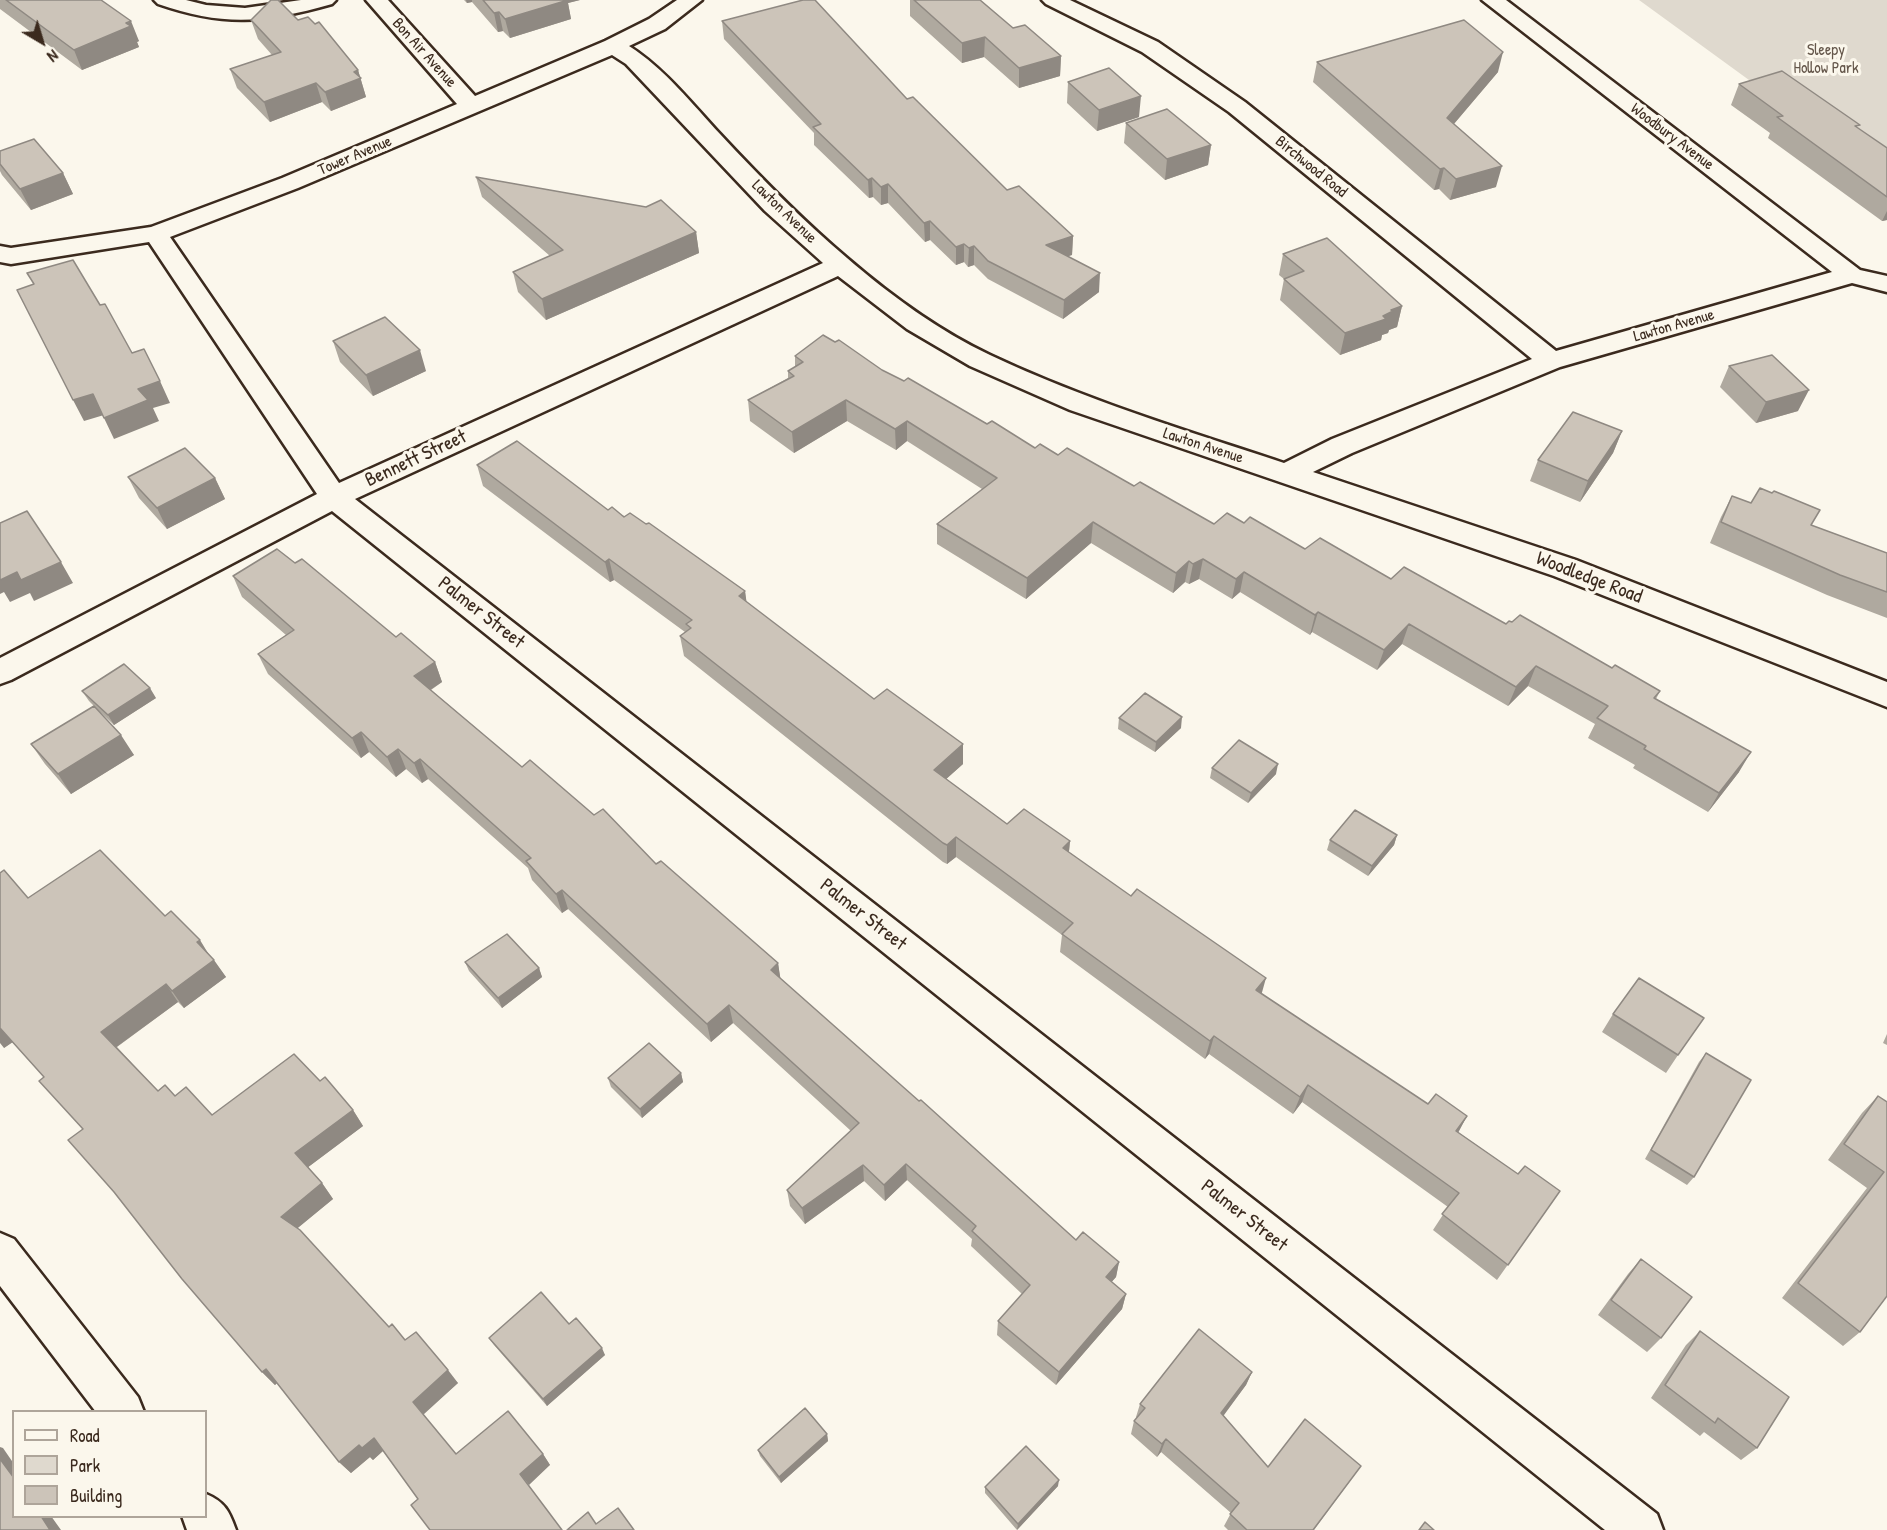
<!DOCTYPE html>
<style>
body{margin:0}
#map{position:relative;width:1887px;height:1530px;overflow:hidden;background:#fbf7ec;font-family:"Patrick Hand",sans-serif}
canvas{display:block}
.legend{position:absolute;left:12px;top:1410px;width:195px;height:108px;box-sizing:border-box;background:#fbf7ec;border:2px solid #aea59a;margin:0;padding:8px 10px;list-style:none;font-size:18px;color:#3b2a1e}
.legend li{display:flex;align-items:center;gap:12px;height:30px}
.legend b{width:30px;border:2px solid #aea59a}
.north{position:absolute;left:12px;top:12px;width:60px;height:60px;-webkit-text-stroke:4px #fbf7ec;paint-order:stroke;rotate:142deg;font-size:16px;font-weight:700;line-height:24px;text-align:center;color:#3b2a1e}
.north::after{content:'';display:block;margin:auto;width:21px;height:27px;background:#3b2a1e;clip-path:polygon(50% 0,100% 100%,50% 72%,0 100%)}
</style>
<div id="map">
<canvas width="1887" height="1530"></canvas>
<ul class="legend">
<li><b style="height:8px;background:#fbf7ec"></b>Road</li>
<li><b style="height:16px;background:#dfd9ce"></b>Park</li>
<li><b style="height:16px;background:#ccc4b9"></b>Building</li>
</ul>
<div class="north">N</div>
</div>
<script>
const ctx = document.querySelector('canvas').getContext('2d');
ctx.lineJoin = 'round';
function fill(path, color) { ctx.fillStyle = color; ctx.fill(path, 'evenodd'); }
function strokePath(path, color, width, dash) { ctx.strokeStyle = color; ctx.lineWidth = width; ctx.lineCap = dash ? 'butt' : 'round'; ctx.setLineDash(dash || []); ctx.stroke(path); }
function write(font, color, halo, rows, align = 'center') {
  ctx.font = font + ' "Patrick Hand",sans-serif'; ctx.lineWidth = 6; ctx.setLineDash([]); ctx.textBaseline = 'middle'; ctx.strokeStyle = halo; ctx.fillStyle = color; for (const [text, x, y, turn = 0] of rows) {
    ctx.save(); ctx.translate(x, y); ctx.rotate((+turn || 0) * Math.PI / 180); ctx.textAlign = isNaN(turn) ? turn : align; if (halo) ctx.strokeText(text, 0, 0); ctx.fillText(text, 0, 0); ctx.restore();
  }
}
const green = new Path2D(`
 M 1639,0 L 1887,0 L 1887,170 L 1804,120 Z`);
const street = new Path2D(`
 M 154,0 L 186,0 L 206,5 L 245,8 L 301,0 L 336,0 L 332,4 C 265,23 224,27 158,4 Z
 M 366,0 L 388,0 L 475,96 L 605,41 L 649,19 L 677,0 L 702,0 L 665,29 L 629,46 C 664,68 693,105 720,134 C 761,178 802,220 847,258 C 890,295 939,331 990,355 C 1085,400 1185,430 1284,463 L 1332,439 L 1532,359 L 1229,112 L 1142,52 L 1046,4 L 1042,0 L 1070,0 L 1158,42 L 1245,102 L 1556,351 L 1832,272 L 1482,0 L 1506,0 L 1860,270 L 1887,276 L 1887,292 L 1852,283 L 1560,367 L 1352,453 L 1313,472 L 1576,560 L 1887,682 L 1887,707 L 1554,576 L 1070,410 L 970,366 L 907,329 L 838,276 L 355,499 L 1657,1514 L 1663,1530 L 1605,1530 L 332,511 L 11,680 L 0,684 L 0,658 L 317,494 L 149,242 L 11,264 L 0,262 L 0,246 L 11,248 L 151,227 L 282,178 L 457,104 ZM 612,55 L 626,64 L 765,211 L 823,263 L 339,483 L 170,237 L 298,188 Z
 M 0,1233 L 14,1239 L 138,1397 L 144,1412 L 96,1412 L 0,1286 Z
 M 206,1494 C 225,1502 229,1511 236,1530 L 187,1530 L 182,1516 L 206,1516 Z`);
const wall = new Path2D(`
 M 0,0 L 101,0 L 139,41 L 137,42 L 139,47 L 82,70 L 0,9 Z
 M 464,0 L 580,0 L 568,3 L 571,19 L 510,38 L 503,31 L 498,32 L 472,2 L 467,3 Z
 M 910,0 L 980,0 L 1013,28 L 1061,56 L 1060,76 L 1019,88 L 984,57 L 962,63 L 910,16 Z
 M 251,20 L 298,20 L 358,70 L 366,97 L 331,111 L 322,102 L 270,122 L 237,88 L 230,69 L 272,55 L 258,39 Z
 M 722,21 L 907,99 L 1007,190 L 1073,236 L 1072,255 L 1067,256 L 1099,292 L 1063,319 L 988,279 L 974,265 L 968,267 L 964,262 L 956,265 L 930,240 L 925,242 L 888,203 L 881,205 L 873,197 L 869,198 L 814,145 L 814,133 L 724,39 Z
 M 1317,62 L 1498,72 L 1454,124 L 1496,187 L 1450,200 L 1439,189 L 1434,190 L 1313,82 Z
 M 1068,82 L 1139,117 L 1097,131 L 1067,103 Z
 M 1739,84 L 1858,129 L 1887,148 L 1887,220 L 1882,221 L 1768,138 L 1770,133 L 1731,105 Z
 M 1126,123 L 1211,145 L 1208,165 L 1165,180 L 1124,143 Z
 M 0,151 L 63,173 L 73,194 L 31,210 L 2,175 L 0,171 Z
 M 476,177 L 696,232 L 699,253 L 546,320 L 518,292 L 513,272 L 550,256 L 482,197 Z
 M 1283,254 L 1402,306 L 1397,327 L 1389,330 L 1388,333 L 1382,335 L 1381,340 L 1340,355 L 1280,300 L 1284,279 L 1279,275 Z
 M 333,341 L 426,371 L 373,396 L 340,362 Z
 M 795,356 L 882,370 L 1035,448 L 1058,455 L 1134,486 L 1214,524 L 1244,523 L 1305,549 L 1391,579 L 1506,624 L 1512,622 L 1660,691 L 1656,699 L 1739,772 L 1708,812 L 1633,768 L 1635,765 L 1588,738 L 1595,724 L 1528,686 L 1508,706 L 1402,644 L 1377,670 L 1312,632 L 1310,635 L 1240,592 L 1232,599 L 1199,579 L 1189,584 L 1185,582 L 1173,593 L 1091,543 L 1026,599 L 937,544 L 937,524 L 982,489 L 907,441 L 896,450 L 847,421 L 794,453 L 750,421 L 748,400 L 788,378 L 788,371 L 795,367 Z
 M 1729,366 L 1798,411 L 1756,423 L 1720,387 Z
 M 1622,431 L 1613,453 L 1580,502 L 1530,481 L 1538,460 Z
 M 477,465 L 608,510 L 646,524 L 745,591 L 746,602 L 874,699 L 963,764 L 946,779 L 1007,824 L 1070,841 L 1069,852 L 1262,994 L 1428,1104 L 1467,1116 L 1458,1132 L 1518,1174 L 1560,1191 L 1497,1280 L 1433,1230 L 1448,1207 L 1302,1102 L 1293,1114 L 1209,1054 L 1205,1059 L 1060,952 L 1062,935 L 956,857 L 947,864 L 943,862 L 684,656 L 680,636 L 685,632 L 614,580 L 610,582 L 483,486 Z
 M 128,477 L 215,478 L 225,499 L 167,529 L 139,498 Z
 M 1732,496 L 1887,553 L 1887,618 L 1827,595 L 1710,543 L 1721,517 Z
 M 295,563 L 396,637 L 435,662 L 442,682 L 431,690 L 522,767 L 594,815 L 778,963 L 780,978 L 1076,1240 L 1119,1262 L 1116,1277 L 1111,1282 L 1126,1294 L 1122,1309 L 1056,1385 L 997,1335 L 998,1321 L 1022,1294 L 971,1246 L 972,1239 L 907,1180 L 885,1201 L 864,1181 L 805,1224 L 790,1206 L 787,1190 L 851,1131 L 733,1023 L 711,1042 L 568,909 L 562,913 L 532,880 L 528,868 L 428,779 L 422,783 L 406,769 L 396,777 L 369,752 L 361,758 L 268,674 L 258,654 L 286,635 L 242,597 L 233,576 Z
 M 82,691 L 156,698 L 114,725 L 95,707 L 134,755 L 71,794 L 45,764 L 31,744 L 94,706 L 89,701 Z
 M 1119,718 L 1181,728 L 1155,752 L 1118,729 Z
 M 1212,768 L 1276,774 L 1248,803 L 1210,778 Z
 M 1397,835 L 1394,845 L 1368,876 L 1327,850 L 1330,840 Z
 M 28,898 L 165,916 L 209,955 L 226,977 L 184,1008 L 178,1002 L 117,1047 L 158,1091 L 175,1096 L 212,1115 L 320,1081 L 353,1110 L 363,1126 L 308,1167 L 322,1183 L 333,1199 L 297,1228 L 389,1327 L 458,1383 L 423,1414 L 456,1454 L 543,1454 L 550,1465 L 418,1499 L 383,1451 L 373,1460 L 370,1457 L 351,1473 L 339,1462 L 277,1383 L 275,1385 L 262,1372 L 44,1077 L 12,1042 L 4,1048 Z
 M 465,962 L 539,968 L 542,977 L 502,1008 L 469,971 Z
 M 1613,1014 L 1678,1055 L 1666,1073 L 1602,1032 Z
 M 1887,1034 L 1887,1045 L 1883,1043 Z
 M 1706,1053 L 1694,1177 L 1687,1185 L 1645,1159 L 1699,1062 Z
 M 681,1073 L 683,1082 L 642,1118 L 611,1087 L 608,1078 Z
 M 1878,1096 L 1887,1102 L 1887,1296 L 1860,1332 L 1843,1346 L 1782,1298 L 1867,1188 L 1828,1160 L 1862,1113 Z
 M 1641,1259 L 1661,1338 L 1647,1352 L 1598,1315 L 1628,1274 Z
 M 569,1324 L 605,1355 L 547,1406 L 494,1345 L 489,1338 Z
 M 1700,1331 L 1757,1448 L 1741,1460 L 1704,1432 L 1700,1436 L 1651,1398 L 1686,1345 Z
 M 1252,1372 L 1246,1385 L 1223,1415 L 1268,1467 L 1361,1466 L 1314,1530 L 1228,1530 L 1224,1526 L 1231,1513 L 1161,1452 L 1157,1457 L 1131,1434 L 1134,1421 L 1137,1418 L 1136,1417 L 1140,1404 Z
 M 827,1434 L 828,1441 L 781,1483 L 760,1456 L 758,1450 Z
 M 1058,1486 L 1017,1530 L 985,1493 L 985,1487 Z`);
const shadedWall = new Path2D(`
 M 466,0 L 472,0 L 472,2 L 467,3 Z
 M 558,0 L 580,0 L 568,3 L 571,19 L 510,38 L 505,19 Z
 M 499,12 L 503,31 L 498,32 L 494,13 Z
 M 131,21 L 139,41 L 137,42 L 139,47 L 82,70 L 74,50 Z
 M 985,37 L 984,57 L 962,63 L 962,43 Z
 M 1503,52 L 1498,72 L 1441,139 L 1447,118 Z
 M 1061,56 L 1060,76 L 1019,88 L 1019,68 Z
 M 358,70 L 366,97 L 331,111 L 325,92 L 354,72 Z
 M 316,83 L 322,102 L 270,122 L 264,102 Z
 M 1141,96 L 1139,117 L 1097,131 L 1099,110 Z
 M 1211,145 L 1208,165 L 1165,180 L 1167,159 Z
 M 1502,166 L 1496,187 L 1450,200 L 1456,179 Z
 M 1444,168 L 1439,189 L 1434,190 L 1440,169 Z
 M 63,173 L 73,194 L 31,210 L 20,189 Z
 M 872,178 L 873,197 L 869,198 L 868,180 Z
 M 888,184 L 888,203 L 881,205 L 881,187 Z
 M 1887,211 L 1887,220 L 1882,221 Z
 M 930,221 L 930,240 L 925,242 L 924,223 Z
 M 696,232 L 699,253 L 546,320 L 542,299 Z
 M 1073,236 L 1072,255 L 1045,264 L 1046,245 Z
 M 964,244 L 964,262 L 956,265 L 956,247 Z
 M 974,246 L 974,265 L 968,267 L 969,248 Z
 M 1100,273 L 1099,292 L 1063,319 L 1064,300 Z
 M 1402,306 L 1397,327 L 1389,330 L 1388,333 L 1382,335 L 1381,340 L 1340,355 L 1345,333 L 1383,316 L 1391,310 Z
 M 420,350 L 426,371 L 373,396 L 366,375 Z
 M 160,381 L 170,403 L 153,408 L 159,421 L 114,439 L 104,418 L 138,389 Z
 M 1809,390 L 1798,411 L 1756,423 L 1766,402 Z
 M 93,394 L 104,415 L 84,421 L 73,400 Z
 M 846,400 L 847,421 L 794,453 L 792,432 Z
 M 907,421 L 907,441 L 896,450 L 895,429 Z
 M 1622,431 L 1613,453 L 1580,502 L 1588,481 Z
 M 215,478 L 225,499 L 167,529 L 157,508 Z
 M 1093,522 L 1091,543 L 1026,599 L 1027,578 Z
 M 609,559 L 614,580 L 610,582 L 605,562 Z
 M 1203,559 L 1199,579 L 1189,584 L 1193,564 Z
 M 1189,561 L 1185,582 L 1173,593 L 1176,573 Z
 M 61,562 L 73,583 L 34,601 L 30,593 L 10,602 L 4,592 L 0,594 L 0,580 L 17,572 Z
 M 1244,572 L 1240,592 L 1232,599 L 1236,579 Z
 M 745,591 L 748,612 L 739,596 Z
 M 1318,612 L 1312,632 L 1310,635 L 1315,615 Z
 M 1409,624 L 1402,644 L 1377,670 L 1384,650 Z
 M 435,662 L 442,682 L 421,696 L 414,676 Z
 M 1536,666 L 1528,686 L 1508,706 L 1516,687 Z
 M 150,688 L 156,698 L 114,725 L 108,715 Z
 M 1182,717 L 1181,728 L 1155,752 L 1156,742 Z
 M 361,732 L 369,752 L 361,758 L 352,738 Z
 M 121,735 L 134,755 L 71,794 L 58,774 Z
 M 963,744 L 963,764 L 934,790 L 934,770 Z
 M 398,749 L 406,769 L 396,777 L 387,757 Z
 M 1751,752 L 1739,772 L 1708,812 L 1719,793 Z
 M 420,759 L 428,779 L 422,783 L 414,763 Z
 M 1278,764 L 1276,774 L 1248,803 L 1251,793 Z
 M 1397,835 L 1394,845 L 1368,876 L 1372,866 Z
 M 956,837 L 956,857 L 947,864 L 947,845 Z
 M 1070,841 L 1068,860 L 1063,848 Z
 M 562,890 L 568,909 L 562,913 L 556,894 Z
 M 200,940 L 211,958 L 197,942 Z
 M 214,960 L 226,977 L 184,1008 L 172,991 Z
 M 778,963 L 781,982 L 771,970 Z
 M 539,968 L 542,977 L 502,1008 L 498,998 Z
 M 1266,978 L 1261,996 L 1256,990 Z
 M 166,984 L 178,1002 L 115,1048 L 101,1032 Z
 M 729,1005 L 733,1023 L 711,1042 L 707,1024 Z
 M 0,1027 L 13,1042 L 4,1048 L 0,1043 Z
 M 1214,1036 L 1209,1054 L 1205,1059 L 1210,1041 Z
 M 681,1073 L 683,1082 L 642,1118 L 640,1109 Z
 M 1308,1085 L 1302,1102 L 1293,1114 L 1300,1097 Z
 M 353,1110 L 363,1126 L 307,1168 L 295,1153 Z
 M 1467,1116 L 1458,1133 L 1456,1131 Z
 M 906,1164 L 907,1180 L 885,1201 L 884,1185 Z
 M 863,1165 L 864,1181 L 805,1224 L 802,1208 Z
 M 322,1183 L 333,1199 L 293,1232 L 281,1217 Z
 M 1119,1262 L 1116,1277 L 1103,1292 L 1106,1277 Z
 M 1126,1294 L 1122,1309 L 1056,1385 L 1059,1372 Z
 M 602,1348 L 605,1355 L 547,1406 L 543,1399 Z
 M 266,1369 L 278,1382 L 275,1385 L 262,1372 Z
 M 448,1370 L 458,1383 L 423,1415 L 413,1402 Z
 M 1252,1372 L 1246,1385 L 1216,1426 L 1221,1413 Z
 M 827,1434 L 828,1441 L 781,1483 L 779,1477 Z
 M 374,1438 L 384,1450 L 373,1460 L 370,1457 L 351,1473 L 339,1462 L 359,1445 Z
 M 1166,1439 L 1161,1452 L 1157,1457 L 1162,1444 Z
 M 0,1447 L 3,1448 L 14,1464 L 14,1478 L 0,1459 Z
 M 543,1454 L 550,1465 L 529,1485 L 520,1474 Z
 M 1059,1480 L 1058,1486 L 1017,1530 L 1018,1524 Z
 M 41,1516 L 51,1516 L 61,1530 L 50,1530 Z`);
const building = new Path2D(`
 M 6,0 L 101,0 L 131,21 L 126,23 L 131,26 L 74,50 Z
 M 271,0 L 278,0 L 298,20 L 308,17 L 315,24 L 319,22 L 358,70 L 354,72 L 361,78 L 325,92 L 316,83 L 264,102 L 230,69 L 281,52 L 251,20 Z
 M 483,0 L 568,0 L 505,19 L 499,12 L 494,13 Z
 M 803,0 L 815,0 L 907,99 L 913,97 L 1007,190 L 1019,186 L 1073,236 L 1046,245 L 1100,273 L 1064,300 L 988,261 L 974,246 L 969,248 L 964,244 L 956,247 L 930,221 L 924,223 L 888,184 L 881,187 L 872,178 L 868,180 L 813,127 L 821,124 L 722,21 Z
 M 914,0 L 980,0 L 1013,28 L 1025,25 L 1061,56 L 1019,68 L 985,37 L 962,43 Z
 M 1464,20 L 1503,52 L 1447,118 L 1502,166 L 1456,179 L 1444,168 L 1440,169 L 1317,62 Z
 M 1109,68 L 1141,96 L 1099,110 L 1068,82 Z
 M 1782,71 L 1860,125 L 1855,126 L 1887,148 L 1887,197 L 1777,117 L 1783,116 L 1739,84 Z
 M 1167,109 L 1211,145 L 1167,159 L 1126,123 Z
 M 34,139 L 63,173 L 20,189 L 0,164 L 0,151 Z
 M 476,177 L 646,207 L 661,200 L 696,232 L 542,299 L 513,272 L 563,250 Z
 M 1327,238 L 1402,306 L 1391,310 L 1393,311 L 1383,316 L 1386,319 L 1345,333 L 1284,279 L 1304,271 L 1283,254 Z
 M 73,260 L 100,305 L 105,304 L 132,353 L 144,349 L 160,381 L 138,389 L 148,400 L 104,418 L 93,394 L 73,400 L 17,290 L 34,284 L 27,273 Z
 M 385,317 L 420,350 L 366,375 L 333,341 Z
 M 823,335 L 835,342 L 839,340 L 882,370 L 904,381 L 908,378 L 987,424 L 992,421 L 1035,448 L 1040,444 L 1058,455 L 1067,448 L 1134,486 L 1140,482 L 1214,524 L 1227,513 L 1244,523 L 1250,517 L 1305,549 L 1320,538 L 1391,579 L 1404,567 L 1506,624 L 1509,621 L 1512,622 L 1520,615 L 1612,668 L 1615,665 L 1660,691 L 1654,698 L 1751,752 L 1719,793 L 1644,749 L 1646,746 L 1597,718 L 1608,706 L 1536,666 L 1516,687 L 1409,624 L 1384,650 L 1318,612 L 1315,615 L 1244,572 L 1236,579 L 1203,559 L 1193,564 L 1189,561 L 1176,573 L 1093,522 L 1027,578 L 937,524 L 997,478 L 907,421 L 895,429 L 846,400 L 792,432 L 748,400 L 794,376 L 788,371 L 803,362 L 795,356 Z
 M 1772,355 L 1809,390 L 1766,402 L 1729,366 Z
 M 1573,412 L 1622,431 L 1588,481 L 1538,460 Z
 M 517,441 L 608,510 L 612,507 L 624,517 L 630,513 L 646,524 L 649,523 L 745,591 L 739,596 L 874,699 L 887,689 L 963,744 L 934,770 L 1007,824 L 1024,809 L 1070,841 L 1063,848 L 1131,896 L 1137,889 L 1266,978 L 1256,990 L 1428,1104 L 1436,1094 L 1467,1116 L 1456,1131 L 1518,1174 L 1525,1166 L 1560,1191 L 1508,1265 L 1442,1214 L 1459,1193 L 1308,1085 L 1300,1097 L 1214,1036 L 1210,1041 L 1062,934 L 1073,923 L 956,837 L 947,845 L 943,843 L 680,636 L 691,628 L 686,624 L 692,620 L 609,559 L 605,562 L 477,465 Z
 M 185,448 L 215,478 L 157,508 L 128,477 Z
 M 1760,488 L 1772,493 L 1774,491 L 1820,510 L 1811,525 L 1887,553 L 1887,592 L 1840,575 L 1721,522 L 1732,496 L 1751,503 Z
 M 27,511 L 61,562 L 21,580 L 17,572 L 0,580 L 0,523 Z
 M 277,549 L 295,563 L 302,559 L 396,637 L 401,633 L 435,662 L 414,676 L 522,767 L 530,760 L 594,815 L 603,809 L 656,864 L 661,861 L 778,963 L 771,970 L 919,1101 L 921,1100 L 1076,1240 L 1083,1232 L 1119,1262 L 1106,1277 L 1126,1294 L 1059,1372 L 998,1321 L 1030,1285 L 972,1231 L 976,1226 L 906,1164 L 884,1185 L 863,1165 L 802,1208 L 787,1190 L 859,1123 L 729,1005 L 707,1024 L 562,890 L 556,894 L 526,861 L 531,858 L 420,759 L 414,763 L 398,749 L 387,757 L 361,732 L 352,738 L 258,654 L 294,630 L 233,576 Z
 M 124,664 L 150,688 L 108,715 L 82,691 Z
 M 1145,693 L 1182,717 L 1156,742 L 1119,718 Z
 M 94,706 L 121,735 L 58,774 L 31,744 Z
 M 1239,740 L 1278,764 L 1251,793 L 1212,768 Z
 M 1355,810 L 1397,835 L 1372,866 L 1330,840 Z
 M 100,850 L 165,916 L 171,911 L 200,940 L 197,942 L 214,960 L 172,991 L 166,984 L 101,1032 L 158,1091 L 165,1085 L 175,1096 L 186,1087 L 212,1115 L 294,1054 L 320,1081 L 325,1077 L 353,1110 L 295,1153 L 322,1183 L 281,1217 L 300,1230 L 389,1327 L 392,1324 L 405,1340 L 416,1332 L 448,1370 L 413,1402 L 456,1454 L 508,1411 L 543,1454 L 520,1474 L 562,1530 L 430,1530 L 411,1505 L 418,1499 L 374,1438 L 362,1448 L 359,1445 L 339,1462 L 266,1369 L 262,1372 L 182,1279 L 114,1192 L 68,1140 L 83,1129 L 39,1081 L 44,1077 L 0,1028 L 0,873 L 4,870 L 28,898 Z
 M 507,934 L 539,968 L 498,998 L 465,962 Z
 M 1639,978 L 1704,1018 L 1678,1055 L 1613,1014 Z
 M 649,1043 L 681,1073 L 640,1109 L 608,1078 Z
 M 1706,1053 L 1751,1080 L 1694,1177 L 1651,1150 Z
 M 1878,1096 L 1887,1102 L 1887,1296 L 1860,1332 L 1798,1283 L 1884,1172 L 1844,1144 Z
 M 1641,1259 L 1692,1297 L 1661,1338 L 1611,1300 Z
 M 541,1292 L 569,1324 L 576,1318 L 602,1348 L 543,1399 L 489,1338 Z
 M 1199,1329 L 1252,1372 L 1221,1413 L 1268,1467 L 1305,1419 L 1361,1466 L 1313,1530 L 1247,1530 L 1230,1514 L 1239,1503 L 1166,1439 L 1162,1444 L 1134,1421 L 1145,1408 L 1140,1404 Z
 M 1700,1331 L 1789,1397 L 1757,1448 L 1718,1418 L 1715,1423 L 1665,1385 Z
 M 805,1408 L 827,1434 L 779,1477 L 758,1450 Z
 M 1026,1446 L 1059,1480 L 1018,1524 L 985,1487 Z
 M 0,1459 L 14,1478 L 14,1516 L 41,1516 L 50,1530 L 0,1530 Z
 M 618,1508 L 634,1530 L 567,1530 L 588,1512 L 596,1524 Z
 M 1425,1522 L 1434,1530 L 1419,1530 Z`);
const farParknames = [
 ["Sleepy",1826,51],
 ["Hollow Park",1826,69]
];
const farStreetnames = [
 ["Bon Air Avenue",424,53,48],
 ["Woodbury Avenue",1672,137,37],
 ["Tower Avenue",355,156,-23],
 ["Birchwood Road",1311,167,39],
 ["Lawton Avenue",784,212,44],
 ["Lawton Avenue",1674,326,-16],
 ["Lawton Avenue",1203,446,18]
];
const streetNames = [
 ["Bennett Street",416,459,-25],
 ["Woodledge Road",1589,578,21],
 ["Palmer Street",481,613,38],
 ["Palmer Street",863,915,38],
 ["Palmer Street",1244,1216,38]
];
fill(green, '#dfd9ce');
strokePath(street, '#3b2a1e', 5);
fill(street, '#fbf7ec');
fill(wall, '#afa99f');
fill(shadedWall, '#8f8982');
fill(building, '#ccc4b9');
strokePath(building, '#8f8982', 1.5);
write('16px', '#64564a', '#fbf7ec', farParknames);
write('16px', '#3b2a1e', '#fbf7ec', farStreetnames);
write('20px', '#3b2a1e', '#fbf7ec', streetNames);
</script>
